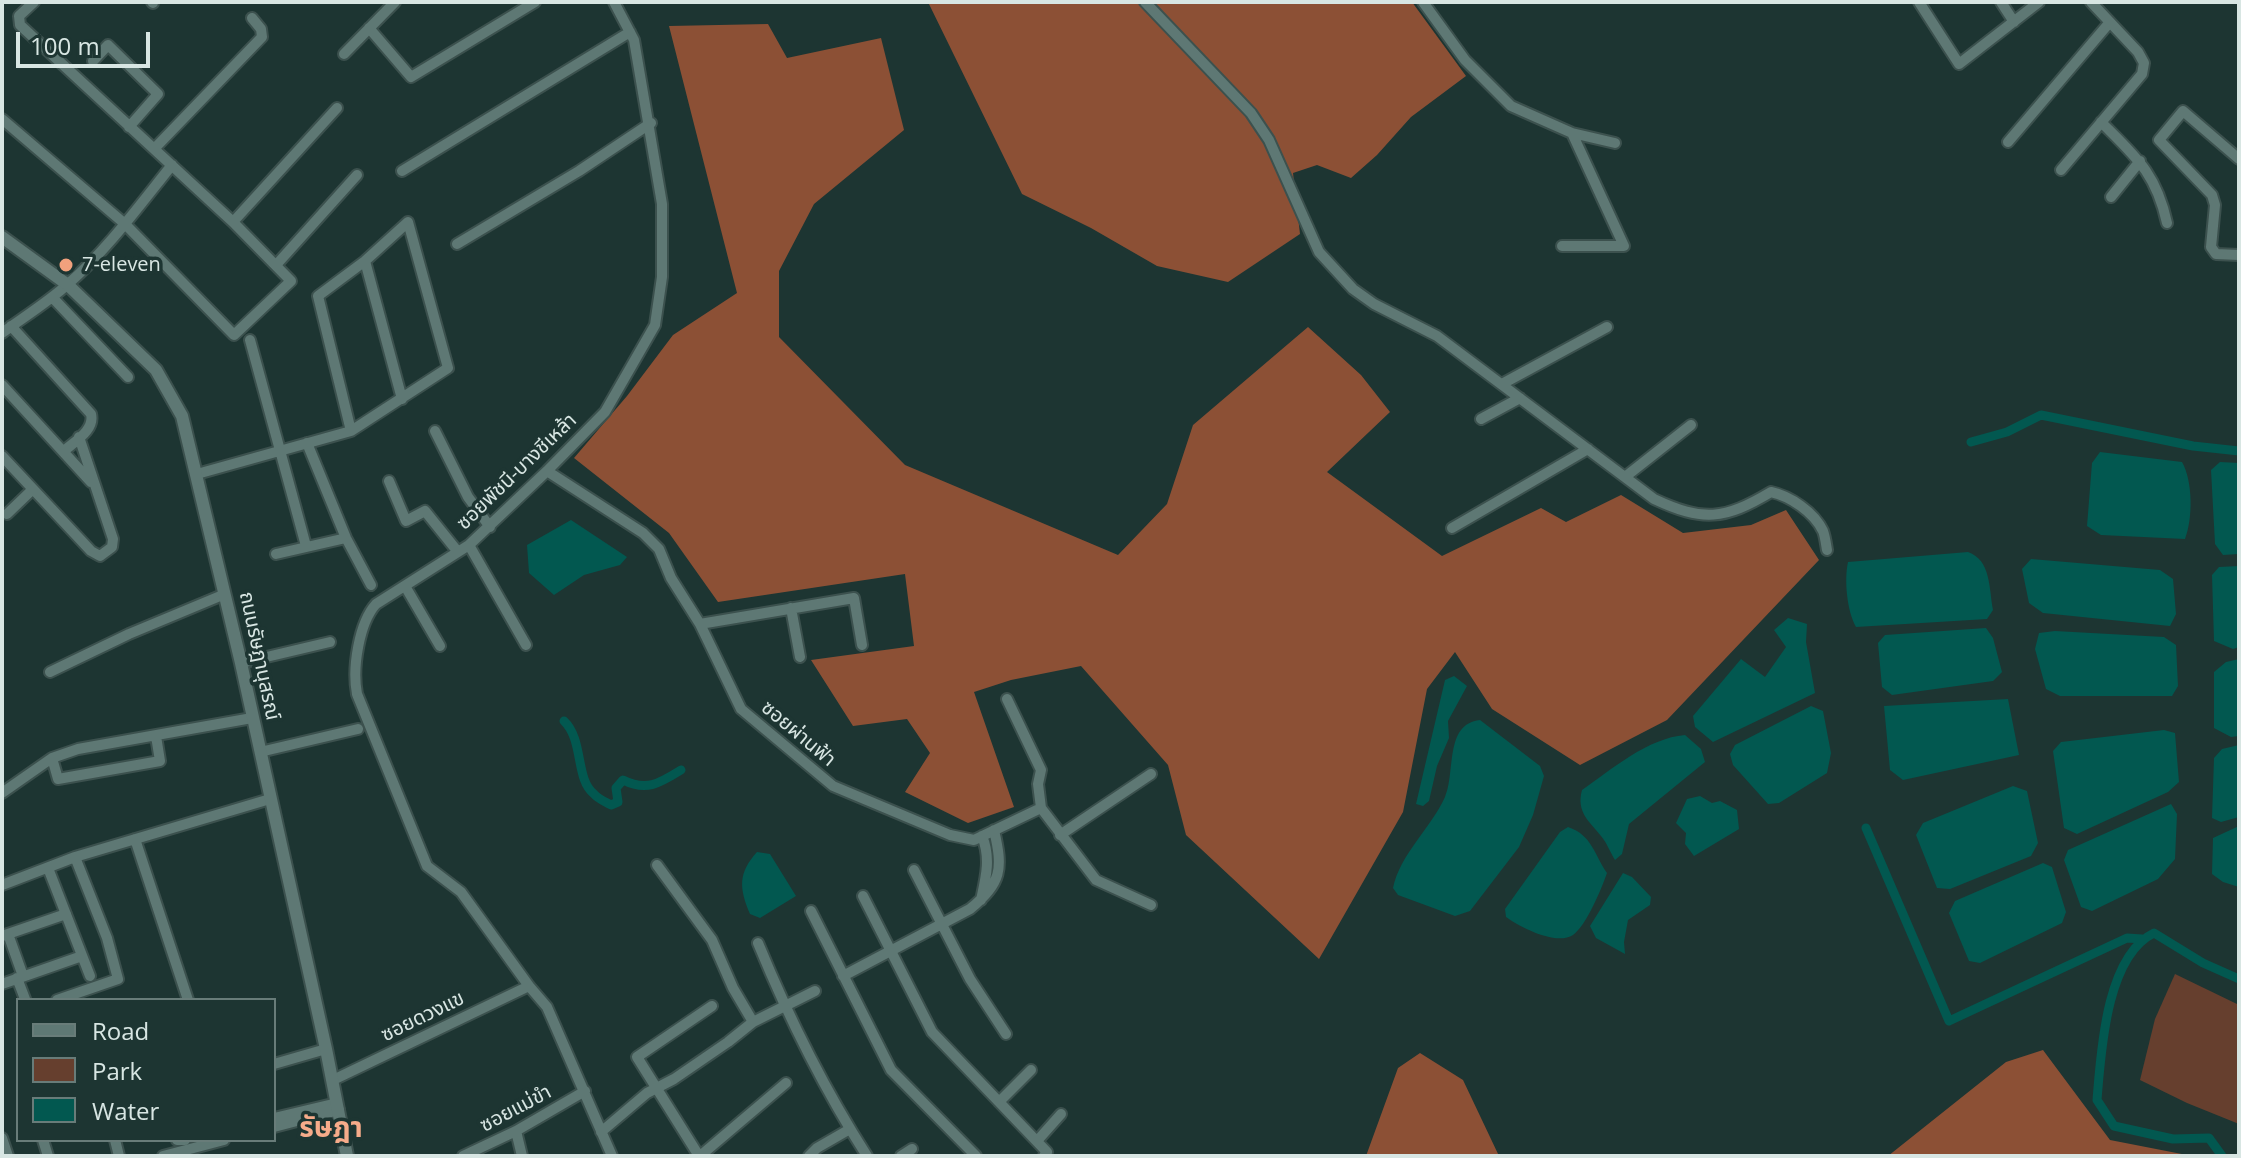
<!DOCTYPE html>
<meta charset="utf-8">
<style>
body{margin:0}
#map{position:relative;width:2241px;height:1158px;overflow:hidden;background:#1d3532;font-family:"Open Sans",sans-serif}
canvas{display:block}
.frame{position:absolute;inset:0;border:4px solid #d8e6e3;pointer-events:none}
.legend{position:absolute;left:16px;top:998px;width:260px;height:144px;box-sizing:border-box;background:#1d3532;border:2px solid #687c79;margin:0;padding:10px 14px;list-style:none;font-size:24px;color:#d8e6e3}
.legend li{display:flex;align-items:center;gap:16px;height:40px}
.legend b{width:40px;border:2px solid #687c79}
.scale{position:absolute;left:16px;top:32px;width:134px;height:36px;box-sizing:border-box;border:4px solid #d8e6e3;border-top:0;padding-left:10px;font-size:24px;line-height:28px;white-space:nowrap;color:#d8e6e3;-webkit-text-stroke:6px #1d3532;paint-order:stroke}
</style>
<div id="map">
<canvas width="2241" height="1158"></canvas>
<div class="frame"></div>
<ul class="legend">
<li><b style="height:10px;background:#5e7874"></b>Road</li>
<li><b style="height:22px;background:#663f2e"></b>Park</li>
<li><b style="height:22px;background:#025850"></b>Water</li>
</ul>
<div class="scale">100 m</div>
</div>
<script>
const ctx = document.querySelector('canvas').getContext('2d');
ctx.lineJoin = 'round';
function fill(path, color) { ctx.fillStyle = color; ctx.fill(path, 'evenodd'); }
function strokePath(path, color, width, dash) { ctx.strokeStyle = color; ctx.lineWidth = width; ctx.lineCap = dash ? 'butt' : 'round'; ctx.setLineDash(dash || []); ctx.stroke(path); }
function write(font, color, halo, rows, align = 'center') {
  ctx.font = font + ' "Open Sans","Noto Sans Thai",sans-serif'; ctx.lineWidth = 7; ctx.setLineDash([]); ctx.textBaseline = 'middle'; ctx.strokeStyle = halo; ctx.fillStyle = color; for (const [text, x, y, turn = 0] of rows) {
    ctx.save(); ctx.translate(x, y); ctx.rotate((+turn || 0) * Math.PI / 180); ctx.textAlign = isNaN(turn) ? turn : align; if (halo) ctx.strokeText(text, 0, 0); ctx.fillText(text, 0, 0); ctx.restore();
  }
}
const green = new Path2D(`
 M 2175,974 L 2239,1005 L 2239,1124 L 2187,1103 L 2140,1080 L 2155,1019 Z`);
const forest = new Path2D(`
 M 928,2 L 1412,2 L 1466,76 L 1411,117 L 1377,155 L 1351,178 L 1317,165 L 1293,173 L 1300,234 L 1228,282 L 1157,266 L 1091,228 L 1022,194 Z
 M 768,24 L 787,58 L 881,38 L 904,130 L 814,204 L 779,271 L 779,337 L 905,465 L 1118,555 L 1167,504 L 1193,425 L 1308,327 L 1361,375 L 1390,412 L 1327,472 L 1442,556 L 1541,508 L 1566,522 L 1621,495 L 1683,533 L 1751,525 L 1786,510 L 1819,560 L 1667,720 L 1580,765 L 1492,709 L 1455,652 L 1427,689 L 1403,812 L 1319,959 L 1186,835 L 1168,765 L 1081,666 L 1011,680 L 974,692 L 1014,807 L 968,823 L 905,792 L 930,753 L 907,719 L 853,726 L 811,660 L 914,646 L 905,574 L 718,602 L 669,533 L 574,458 L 627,396 L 673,335 L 737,293 L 669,26 Z
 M 2043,1050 L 2110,1140 L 2192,1156 L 1888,1156 L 2006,1062 Z
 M 1420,1053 L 1463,1080 L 1499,1156 L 1366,1156 L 1398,1068 Z`);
const water = new Path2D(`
 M 2100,452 L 2182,462 C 2193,481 2193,519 2185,539 L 2101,535 L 2087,526 L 2092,463 Z
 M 2220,462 L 2239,463 L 2239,554 L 2223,555 L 2215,544 L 2211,470 Z
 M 571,520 L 627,557 L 620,565 L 584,575 L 554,595 L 529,573 L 527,545 Z
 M 1968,552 C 1991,560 1989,588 1993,610 L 1987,619 L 1856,627 C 1847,611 1844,580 1848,562 Z
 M 2031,559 L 2160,570 L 2173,579 L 2176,614 L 2170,626 L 2043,613 L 2029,603 L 2022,569 Z
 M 2239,566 L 2239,647 L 2233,649 L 2214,641 L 2212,575 L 2219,567 Z
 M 1788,618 L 1807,624 L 1806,642 L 1815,693 L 1713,742 L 1695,727 L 1693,716 L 1741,659 L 1765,677 L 1786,647 L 1774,630 Z
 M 1986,628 L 1993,638 L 2002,672 L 1993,681 L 1892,695 L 1882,687 L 1878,643 L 1885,635 Z
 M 2055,631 L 2164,637 L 2176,645 L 2178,686 L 2172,696 L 2060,696 L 2046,689 L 2035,649 L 2039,633 Z
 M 2239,659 L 2239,736 L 2231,737 L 2214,728 L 2214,672 L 2226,662 Z
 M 1454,676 L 1467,686 L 1448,721 L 1449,738 L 1437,766 L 1429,801 L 1423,806 L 1416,804 L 1445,680 Z
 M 2008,699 L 2019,755 L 1903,780 L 1890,770 L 1884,706 Z
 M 1811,706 L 1823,711 L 1831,753 L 1827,773 L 1779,803 L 1768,804 L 1733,765 L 1730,754 L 1735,745 Z
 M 1480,720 L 1540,766 L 1544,776 L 1533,815 L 1519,847 L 1470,911 L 1455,916 L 1398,895 L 1393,888 C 1400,854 1431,828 1445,797 C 1456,772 1444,724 1480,720 Z
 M 2164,730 L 2175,733 L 2179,782 L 2168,792 L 2077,834 L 2064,828 L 2053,751 L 2061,742 Z
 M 1685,735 L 1701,749 L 1705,762 L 1629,824 L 1622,854 L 1615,860 C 1610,852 1607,843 1601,836 C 1589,821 1576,812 1582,790 C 1612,769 1648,738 1685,735 Z
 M 2239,745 L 2239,817 L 2221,822 L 2212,818 L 2214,758 L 2222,749 Z
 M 2013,786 L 2027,791 L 2038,843 L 2031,856 L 1950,889 L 1937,888 L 1916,835 L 1923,823 Z
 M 1700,796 L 1712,803 L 1720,801 L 1737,810 L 1739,829 L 1694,856 L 1685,844 L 1686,833 L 1676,823 L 1687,799 Z
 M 2171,804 L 2177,814 L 2175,859 L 2158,879 L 2092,911 L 2081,907 L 2064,860 L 2068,850 Z
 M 2239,826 L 2239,887 L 2223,882 L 2212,874 L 2213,838 Z
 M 1568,827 C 1592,835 1594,854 1607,873 C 1602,888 1586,926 1573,935 C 1556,946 1520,927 1506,917 L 1505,909 L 1560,832 Z
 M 757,852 L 770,854 L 796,896 L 760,918 L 750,914 C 739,888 738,873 757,852 Z
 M 2043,863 L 2052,867 L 2066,912 L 2062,923 L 1980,963 L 1969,961 L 1949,913 L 1955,901 Z
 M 1623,873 L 1632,877 L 1651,897 L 1650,905 L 1628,920 L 1624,942 L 1625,954 L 1596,938 L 1590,926 Z`);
const canal = new Path2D(`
 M 1971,442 L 2007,432 L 2041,415 L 2193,446 L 2239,451
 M 564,721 C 584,740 575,779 594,794 C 598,799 606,802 611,805 L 618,802 L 616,788 L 623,780 C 647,792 660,783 681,770
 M 1866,828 L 1949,1021 L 2127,938 L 2142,939
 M 2222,1156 L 2209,1138 L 2173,1139 L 2114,1126 L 2097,1100 C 2101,1052 2106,956 2154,933 L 2203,963 L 2239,979`);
const minor = new Path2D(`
 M 152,2 L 153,3
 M 1145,2 L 1251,113 L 1269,140 L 1319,252 L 1353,289 L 1374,304 L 1437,336 L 1654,499 C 1703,522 1724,520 1771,492 C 1790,496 1814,512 1823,531 C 1825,536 1826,544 1827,550
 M 1423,2 L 1465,60 L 1511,106 L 1572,133 L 1615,143
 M 1919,2 L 1959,64 L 2039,2
 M 2001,2 L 2014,22
 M 369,28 L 411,77 L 535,2
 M 344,54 L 395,2
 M 93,61 L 108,45 L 158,94 L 129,127
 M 2,119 L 125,224 L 234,335 L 291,281 L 233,222 L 20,25 L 19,16 L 34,2
 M 2101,122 C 2136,157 2156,173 2167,223
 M 2008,142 L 2110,22
 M 154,149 L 262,37 L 261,29 L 252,18
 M 2239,159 L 2183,111 L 2159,140 L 2212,195 L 2215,205 L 2211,247 L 2216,254 L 2239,255
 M 2061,170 L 2142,74 L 2144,63 L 2138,52 L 2091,2
 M 402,171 L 630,32
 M 2111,197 L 2140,161
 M 233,222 L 337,108
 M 457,244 L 579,171 L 651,123
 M 1562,246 L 1624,246 L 1572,133
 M 365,261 L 402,399
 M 277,264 L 357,175
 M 52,297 L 128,377
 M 11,326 L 91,414 C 95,430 75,441 64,451
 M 2,333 C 24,317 48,302 68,284 C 107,250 139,206 172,165
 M 250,340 L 306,546
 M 1502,384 L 1607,327
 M 2,385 L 91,482
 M 1481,419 L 1520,398
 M 435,431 L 468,497 L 490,527
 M 307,443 L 346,538 L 371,585
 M 2,456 L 91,551 L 100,556 L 112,547 L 113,539 L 79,437
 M 547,471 L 643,533 L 659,549 L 671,578 L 700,624 L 741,709 L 833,786 L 950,835 L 974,840 L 1041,808
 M 197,474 L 351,431 L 448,368 L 408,222 L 365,261 L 318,296 L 351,431
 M 1625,477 L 1691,425
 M 389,481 L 406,521 L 425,511 L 458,552
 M 7,514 L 33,489
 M 1452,528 L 1588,449
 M 469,545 L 526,645
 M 276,554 L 346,538
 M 405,586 L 440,646
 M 791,608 L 800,657
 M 700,624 L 854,598 L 862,645
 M 241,663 L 330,642
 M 50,672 L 129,634 L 225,594
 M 1007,699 L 1041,770 L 1038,784 L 1041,808
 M 260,752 L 358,729
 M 52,758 L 58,779 L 160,761 L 156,736
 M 2,793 L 52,758 L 78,749 L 252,718
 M 1041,808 L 1096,880 L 1151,905
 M 1060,835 L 1151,774
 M 135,839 L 188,1000
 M 657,865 L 712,940 L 733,988 L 753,1022
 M 48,868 L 90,976
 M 914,870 L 970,979 L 1006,1034
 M 2,885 L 75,857
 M 863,896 L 932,1032 L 1047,1152 L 1044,1156
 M 981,900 C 986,877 991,858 982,836
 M 811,911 L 891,1070 L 976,1156
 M 8,934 L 23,976
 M 2,936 L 66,914
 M 758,943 C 788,1016 824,1089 867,1156
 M 843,976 L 970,909 C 1002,883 1003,869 994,830
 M 17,978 L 25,999
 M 2,984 L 82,956
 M 57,1000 L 118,979 L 107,938 L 75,857 L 270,799
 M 274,1064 L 326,1049
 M 333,1080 L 529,986
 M 999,1102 L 1031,1070
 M 274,1118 L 337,1103
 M 274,1127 L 339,1110
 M 516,1131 L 522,1156
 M 601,1132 L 647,1093 L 674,1079 L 728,1042 L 753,1022 L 815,991
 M 2,1138 L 8,1156
 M 43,1140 L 48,1156
 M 115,1140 L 119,1156
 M 177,1140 L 185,1140
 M 1037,1141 L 1061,1114
 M 163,1156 L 224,1140
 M 463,1156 L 516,1131 L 585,1091
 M 612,1156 L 547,1007 L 529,986 L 461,892 L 427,866 L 357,694 C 352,668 359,623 376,604 L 469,545 L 547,471 L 605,412 L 655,325 L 662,277 L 662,204 L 634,40 L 614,2
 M 699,1156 L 637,1057 L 712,1006
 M 700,1156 L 786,1083
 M 809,1156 L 817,1148 L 850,1129
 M 901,1156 L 912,1149`);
const tertiary = new Path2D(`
 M 2,237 L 68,285 L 156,370 L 182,416 L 241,663 L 326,1049 L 347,1156`);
const markers = [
 [66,265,8,"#f1a17d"]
];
const poiNames = [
 ["7-eleven",82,265]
];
const streetNames = [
 ["ซอยพัชนี-บางชีเหล้า",517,472,-44],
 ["ถนนรัษฎานุสรณ์",259,656,78],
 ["ซอยผ่านฟ้า",798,734,40],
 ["ซอยดวงแข",423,1017,-26],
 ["ซอยแม่ขำ",516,1109,-28]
];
const districtNames = [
 ["รัษฎา",331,1129]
];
fill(green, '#663f2e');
fill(forest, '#8c5035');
fill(water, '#025850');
strokePath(canal, '#025850', 9);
strokePath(minor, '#3c514e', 14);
strokePath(tertiary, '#3c514e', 16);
strokePath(minor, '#5e7874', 10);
strokePath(tertiary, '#5e7874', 12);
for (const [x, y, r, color] of markers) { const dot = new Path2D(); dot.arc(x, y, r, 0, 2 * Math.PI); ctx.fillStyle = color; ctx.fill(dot); strokePath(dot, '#1d3532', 3); }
write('20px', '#d8e6e3', '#1d3532', poiNames, 'left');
write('20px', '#d8e6e3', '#1d3532', streetNames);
write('bold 28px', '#f6ab8a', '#1d3532', districtNames);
</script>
